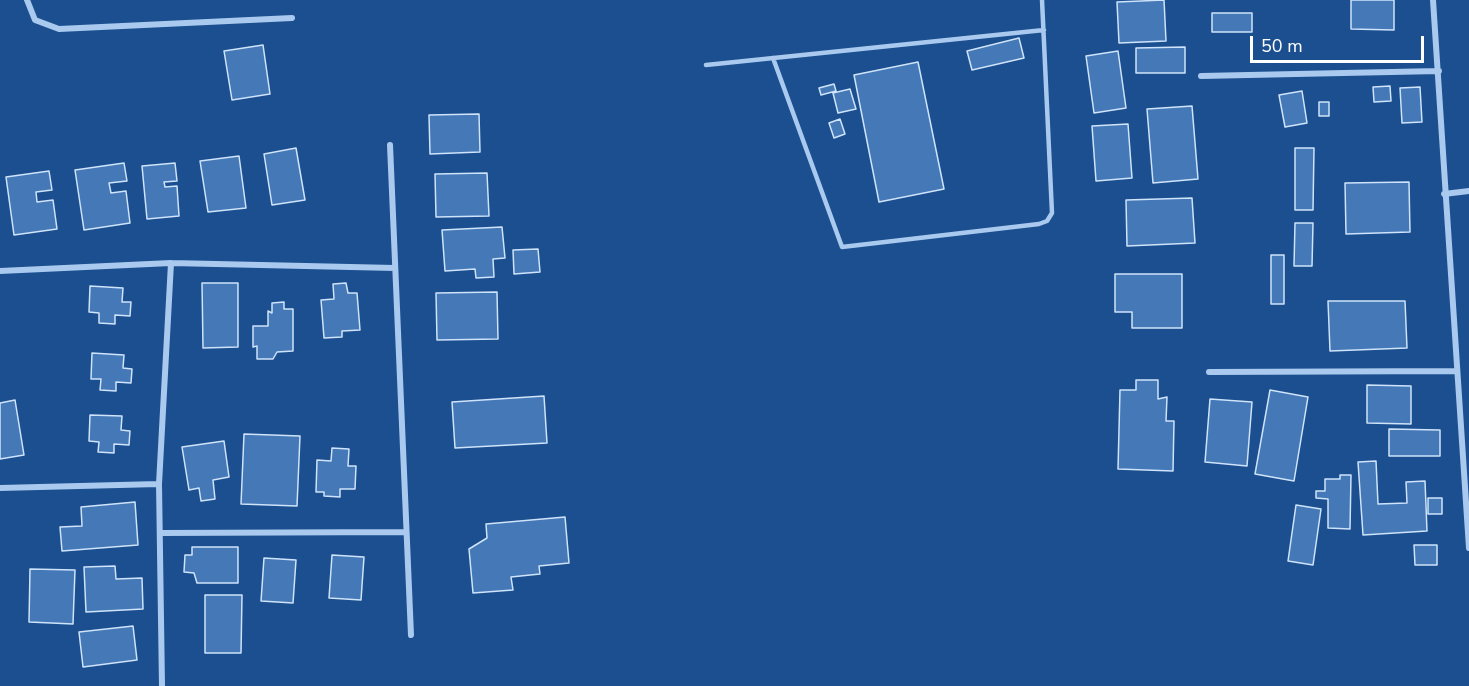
<!DOCTYPE html>
<style>
body{margin:0}
#map{position:relative;width:1469px;height:686px;overflow:hidden;background:#1b4f8f;font-family:"Nunito Sans",sans-serif}
canvas{display:block}
.scale{position:absolute;left:1250px;top:36px;width:174px;height:27px;box-sizing:border-box;border:3px solid #fff;border-top:0;padding-left:8px;font-size:18px;line-height:21px;white-space:nowrap;color:#fff;-webkit-text-stroke:4px #1b4f8f;paint-order:stroke}
</style>
<div id="map">
<canvas width="1469" height="686"></canvas>
<div class="scale">50 m</div>
</div>
<script>
const ctx = document.querySelector('canvas').getContext('2d');
ctx.lineJoin = 'round';
function fill(path, color) { ctx.fillStyle = color; ctx.fill(path, 'evenodd'); }
function strokePath(path, color, width, dash) { ctx.strokeStyle = color; ctx.lineWidth = width; ctx.lineCap = dash ? 'butt' : 'round'; ctx.setLineDash(dash || []); ctx.stroke(path); }
const building = new Path2D(`
 M 1164,0 L 1166,41 L 1119,43 L 1117,2 Z
 M 1351,0 L 1394,0 L 1394,30 L 1351,29 Z
 M 1212,13 L 1252,13 L 1252,32 L 1212,32 Z
 M 1019,38 L 1024,58 L 972,70 L 967,51 Z
 M 263,45 L 270,94 L 232,100 L 224,51 Z
 M 1185,47 L 1185,73 L 1136,73 L 1136,48 Z
 M 1118,51 L 1126,108 L 1094,113 L 1086,56 Z
 M 918,62 L 944,189 L 879,202 L 854,75 Z
 M 834,84 L 836,91 L 821,95 L 819,88 Z
 M 1390,86 L 1391,101 L 1374,102 L 1373,87 Z
 M 1420,87 L 1422,122 L 1402,123 L 1400,88 Z
 M 850,89 L 856,109 L 838,113 L 833,93 Z
 M 1302,91 L 1307,123 L 1285,127 L 1279,95 Z
 M 1319,102 L 1329,102 L 1329,116 L 1319,116 Z
 M 1192,106 L 1198,179 L 1153,183 L 1147,109 Z
 M 479,114 L 480,152 L 430,154 L 429,115 Z
 M 840,119 L 845,134 L 834,138 L 829,123 Z
 M 1128,124 L 1132,178 L 1096,181 L 1092,126 Z
 M 296,148 L 305,200 L 272,205 L 264,154 Z
 M 1295,148 L 1314,148 L 1313,210 L 1295,210 Z
 M 239,156 L 246,208 L 208,212 L 200,161 Z
 M 124,163 L 127,181 L 109,183 L 111,193 L 126,191 L 130,223 L 84,230 L 75,170 Z
 M 175,163 L 177,181 L 164,182 L 165,187 L 177,186 L 179,216 L 147,219 L 142,166 Z
 M 49,171 L 52,190 L 36,192 L 37,202 L 53,200 L 57,229 L 14,235 L 6,177 Z
 M 487,173 L 489,216 L 436,217 L 435,174 Z
 M 1409,182 L 1410,232 L 1346,234 L 1345,183 Z
 M 1192,198 L 1195,243 L 1127,246 L 1126,200 Z
 M 1295,223 L 1313,223 L 1312,266 L 1294,266 Z
 M 502,227 L 505,258 L 493,259 L 494,277 L 476,278 L 475,269 L 445,271 L 442,230 Z
 M 538,249 L 540,272 L 514,274 L 513,250 Z
 M 1271,255 L 1284,255 L 1284,304 L 1271,304 Z
 M 1115,274 L 1182,274 L 1182,328 L 1132,328 L 1132,312 L 1115,312 Z
 M 202,283 L 238,283 L 238,347 L 203,348 Z
 M 346,283 L 348,293 L 357,293 L 360,330 L 342,331 L 342,337 L 324,338 L 321,300 L 334,299 L 333,284 Z
 M 90,286 L 123,288 L 122,302 L 131,302 L 130,316 L 115,315 L 115,324 L 99,323 L 99,313 L 89,312 Z
 M 497,292 L 498,339 L 437,340 L 436,293 Z
 M 1328,301 L 1405,301 L 1407,348 L 1330,351 Z
 M 284,302 L 284,309 L 293,309 L 293,351 L 277,352 L 273,359 L 257,359 L 257,346 L 253,347 L 253,326 L 268,326 L 268,311 L 272,313 L 272,303 Z
 M 92,353 L 124,355 L 123,368 L 132,369 L 131,383 L 116,382 L 116,391 L 100,390 L 101,379 L 91,379 Z
 M 1136,380 L 1158,380 L 1158,399 L 1167,397 L 1166,421 L 1174,421 L 1173,471 L 1118,469 L 1120,390 L 1136,390 Z
 M 1367,385 L 1411,386 L 1411,424 L 1367,423 Z
 M 1270,390 L 1308,397 L 1294,481 L 1255,474 Z
 M 544,396 L 547,443 L 455,448 L 452,402 Z
 M 1210,399 L 1252,402 L 1247,466 L 1205,462 Z
 M 15,400 L 24,455 L 0,459 L 0,403 Z
 M 90,415 L 122,416 L 121,430 L 130,431 L 129,445 L 114,444 L 114,453 L 98,452 L 99,442 L 89,441 Z
 M 1389,429 L 1440,430 L 1440,456 L 1389,456 Z
 M 244,434 L 300,436 L 297,506 L 241,504 Z
 M 224,441 L 229,477 L 213,480 L 215,499 L 201,501 L 199,488 L 189,490 L 182,447 Z
 M 332,448 L 349,449 L 348,466 L 356,466 L 355,489 L 340,489 L 340,497 L 324,496 L 324,492 L 316,492 L 317,460 L 331,461 Z
 M 1376,461 L 1378,504 L 1407,503 L 1406,482 L 1425,481 L 1427,531 L 1363,535 L 1358,462 Z
 M 1340,475 L 1351,475 L 1350,529 L 1328,528 L 1328,499 L 1316,498 L 1316,491 L 1325,491 L 1325,479 L 1340,479 Z
 M 1428,498 L 1442,498 L 1442,514 L 1428,514 Z
 M 135,502 L 138,545 L 62,551 L 60,527 L 82,526 L 81,507 Z
 M 1296,505 L 1321,509 L 1313,565 L 1288,561 Z
 M 565,517 L 569,563 L 539,566 L 540,574 L 511,577 L 513,590 L 473,593 L 469,549 L 487,538 L 486,524 Z
 M 1414,545 L 1437,545 L 1437,565 L 1415,565 Z
 M 192,547 L 238,547 L 238,583 L 197,583 L 194,573 L 184,572 L 185,555 L 192,555 Z
 M 332,555 L 364,557 L 361,600 L 329,598 Z
 M 264,558 L 296,560 L 293,603 L 261,601 Z
 M 115,566 L 116,579 L 142,578 L 143,609 L 86,612 L 84,567 Z
 M 30,569 L 75,570 L 73,624 L 29,622 Z
 M 205,595 L 242,595 L 241,653 L 205,653 Z
 M 133,626 L 137,660 L 83,667 L 79,632 Z`);
const lane = new Path2D(`
 M 773,58 L 842,247 L 1039,224 L 1047,221 L 1052,213 L 1042,0
 M 706,65 L 1044,30`);
const street = new Path2D(`
 M 27,0 L 35,20 L 59,29 L 292,18
 M 1433,0 L 1469,548
 M 1201,76 L 1439,71
 M 390,145 L 411,635
 M 1444,194 L 1469,191
 M 0,271 L 171,263 L 395,268
 M 1209,372 L 1457,371
 M 0,488 L 159,484
 M 161,533 L 405,532
 M 162,686 L 159,484 L 171,263`);
fill(building, '#4478b7');
strokePath(building, '#cfe3fa', 1.5);
strokePath(lane, '#a9c9ee', 4.5);
strokePath(street, '#a9c9ee', 6);
</script>
